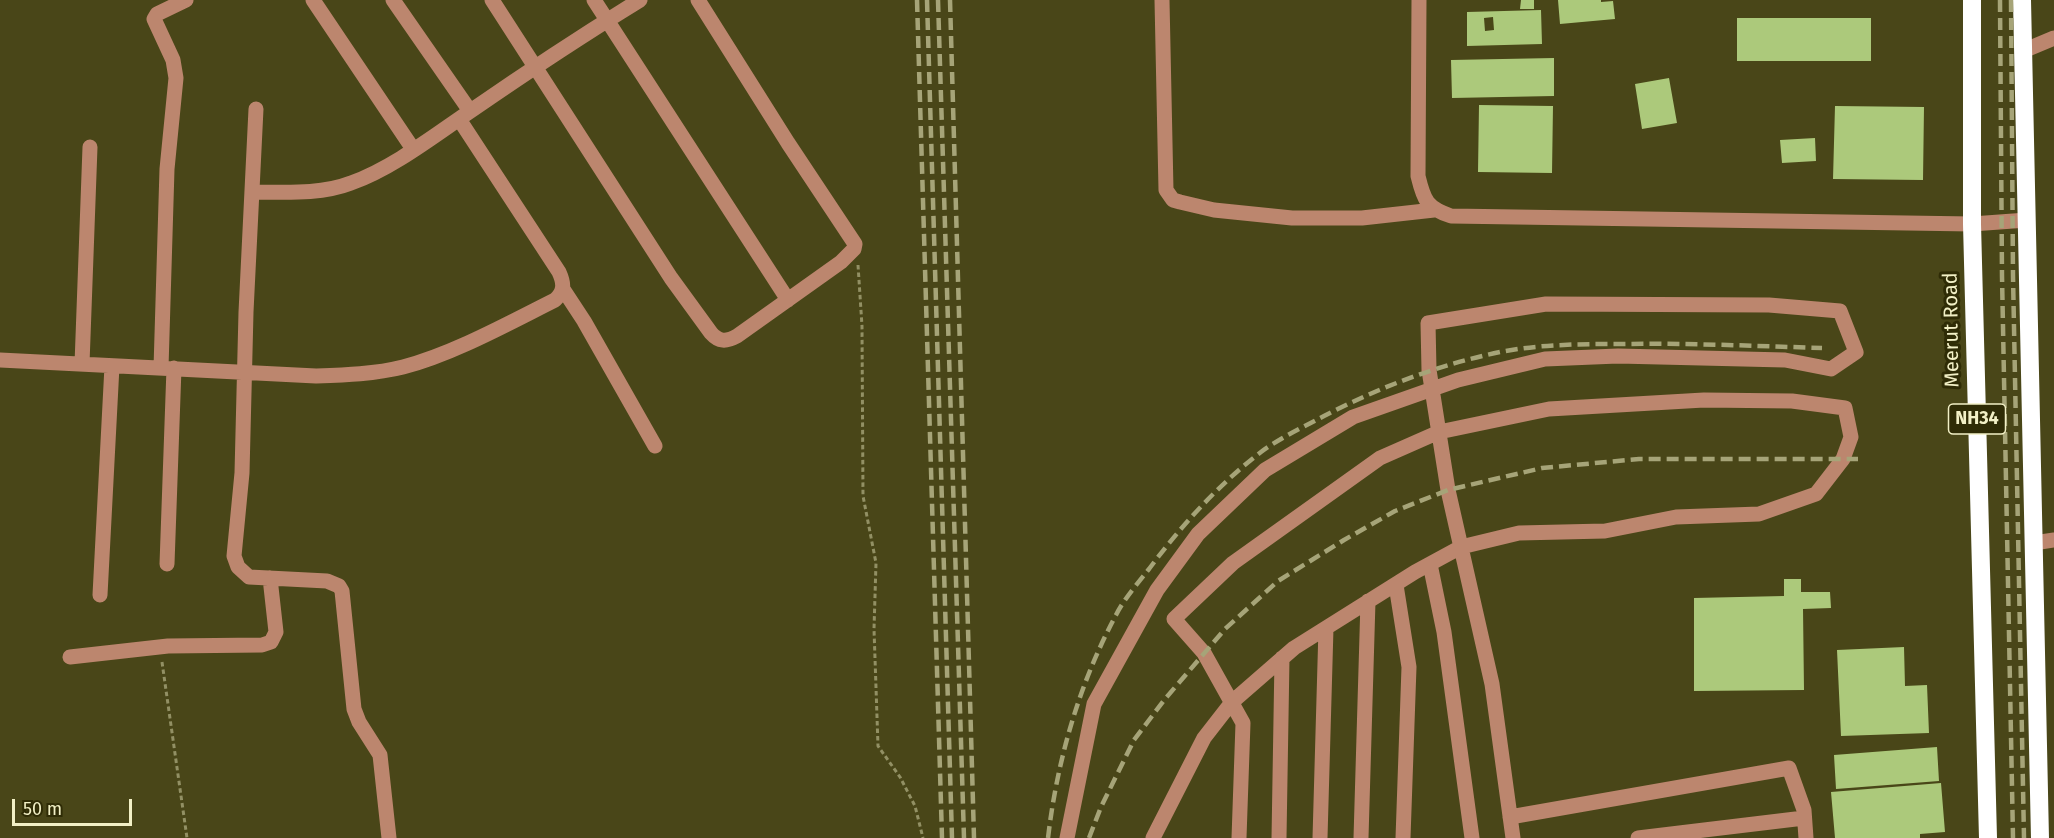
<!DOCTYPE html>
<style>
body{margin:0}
#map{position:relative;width:2054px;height:838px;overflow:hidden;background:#494618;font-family:"Fira Sans",sans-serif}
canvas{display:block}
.scale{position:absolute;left:12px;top:799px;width:120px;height:27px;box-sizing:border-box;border:3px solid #f2f0c6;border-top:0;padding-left:8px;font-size:18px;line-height:21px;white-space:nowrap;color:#f2f0c6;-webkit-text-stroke:4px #2f2c06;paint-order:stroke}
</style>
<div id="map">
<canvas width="2054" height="838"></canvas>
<div class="scale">50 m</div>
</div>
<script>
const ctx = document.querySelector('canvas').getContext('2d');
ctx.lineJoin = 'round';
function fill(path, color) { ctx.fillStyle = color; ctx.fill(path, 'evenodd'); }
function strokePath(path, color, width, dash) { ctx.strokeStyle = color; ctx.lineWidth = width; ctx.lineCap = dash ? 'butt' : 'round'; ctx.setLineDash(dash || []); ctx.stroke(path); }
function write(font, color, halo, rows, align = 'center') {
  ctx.font = font + ' "Fira Sans",sans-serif'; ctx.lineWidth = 6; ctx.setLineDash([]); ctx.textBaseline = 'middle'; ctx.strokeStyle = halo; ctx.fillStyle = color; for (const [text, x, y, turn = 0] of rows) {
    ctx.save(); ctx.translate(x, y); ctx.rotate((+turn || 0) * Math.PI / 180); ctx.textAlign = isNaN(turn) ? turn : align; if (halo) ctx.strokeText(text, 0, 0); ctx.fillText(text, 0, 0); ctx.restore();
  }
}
const building = new Path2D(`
 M 1521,0 L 1534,0 L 1534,9 L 1520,9 Z
 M 1558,0 L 1601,0 L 1601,2 L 1613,1 L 1615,19 L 1560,24 Z
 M 1541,10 L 1542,44 L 1467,46 L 1467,12 ZM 1493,17 L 1494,30 L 1485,31 L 1484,18 Z
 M 1737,18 L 1871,18 L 1871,61 L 1737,61 Z
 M 1554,58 L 1554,96 L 1452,98 L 1451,60 Z
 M 1669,78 L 1677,123 L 1642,129 L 1635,84 Z
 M 1479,105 L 1553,106 L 1552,173 L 1478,172 Z
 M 1835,106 L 1924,107 L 1923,180 L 1833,179 Z
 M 1815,138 L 1816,161 L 1782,163 L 1780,140 Z
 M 1784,579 L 1801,579 L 1801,592 L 1830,592 L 1831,608 L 1803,609 L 1804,690 L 1694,691 L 1694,598 L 1784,596 Z
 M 1904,647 L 1905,686 L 1927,685 L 1929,733 L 1841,736 L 1837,650 Z
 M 1937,747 L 1939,781 L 1836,789 L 1834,755 Z
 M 1941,783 L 1945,832 L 1920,834 L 1920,838 L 1835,838 L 1831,792 Z`);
const path = new Path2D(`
 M 858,265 L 862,326 L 863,496 L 876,563 L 874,629 L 878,746 L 900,777 L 915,806 L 923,838
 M 162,662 L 187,838`);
const minor = new Path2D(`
 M 313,0 L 413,149
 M 393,0 L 470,111
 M 492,0 L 671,278 L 711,333 C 719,342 726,342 737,336 L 841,262 L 854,249 L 855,244 L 788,143 L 698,0
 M 594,0 L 788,300
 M 1162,0 L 1166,190 L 1173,200 L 1180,202 L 1214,210 L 1292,218 L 1362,218 L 1434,210
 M 1419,0 L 1418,176 C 1424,201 1427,208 1451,216 L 1972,224 L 2027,220
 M 2023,51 L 2054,38
 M 256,109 L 246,312 L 242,473 L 234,556 L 238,567 L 249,577 L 327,581 L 339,586 L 342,591 L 354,709 L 359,722 L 380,755 L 389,838
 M 252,192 C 284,192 320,195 351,183 C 393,168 435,135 472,110 C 527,72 583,35 640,0
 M 563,289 L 584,321 L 655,446
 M 0,360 L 316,376 C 345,375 375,374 403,367 C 453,354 509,323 555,300 C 565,291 564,283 559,272 L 459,119
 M 82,364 L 90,147
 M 161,368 L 167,169 L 176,78 L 173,60 L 154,19 L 157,14 L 186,0
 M 2034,543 L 2054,540
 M 167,564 L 174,368
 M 1430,564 L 1444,632 L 1472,838
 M 1396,585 L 1409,667 L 1403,838
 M 100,595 L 112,366
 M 70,657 L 168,646 L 262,645 L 271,642 L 276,632 L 270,578
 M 1510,817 L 1789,768 L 1804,810 L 1806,838
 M 1067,838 L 1094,704 L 1157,590 L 1198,534 L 1265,470 L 1353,417 L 1458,380 L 1545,359 L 1618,356 L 1785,360 L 1831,369 L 1856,352 L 1840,311 L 1769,305 L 1546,304 L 1428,323 L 1429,370 L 1448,490 L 1492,684 L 1513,838
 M 1153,838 L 1204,738 L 1232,702 L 1294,648 L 1415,572 L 1461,547 L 1519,533 L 1605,531 L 1676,517 L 1759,514 L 1816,494 L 1843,459 L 1851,437 L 1845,408 L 1792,401 L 1704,400 L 1549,409 L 1439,432 L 1380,458 L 1233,563 L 1174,619 L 1204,653 L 1243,723 L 1239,838
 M 1279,838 L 1282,658
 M 1320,838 L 1326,628
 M 1361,838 L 1368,601
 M 1638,838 L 1804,818`);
const highway = new Path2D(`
 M 1972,0 L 1972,224 L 1988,838
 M 2022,0 L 2040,838`);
const rail = new Path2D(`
 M 917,0 L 942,838
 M 927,0 L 952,838
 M 938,0 L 964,838
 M 950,0 L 974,838
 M 2000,0 L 2002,276 L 2013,838
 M 2011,0 L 2013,276 L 2024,838
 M 1048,838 C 1057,761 1079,684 1116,615 C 1124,599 1138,583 1149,569 C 1181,526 1218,485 1261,452 C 1280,438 1303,427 1324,416 C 1380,387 1438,365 1500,352 C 1541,344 1583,344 1624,344 C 1690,343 1756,346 1822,348
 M 1089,838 L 1101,807 L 1134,740 L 1165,699 L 1225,629 L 1278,581 L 1344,540 L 1395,511 L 1448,490 L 1542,468 L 1639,459 L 1858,459`);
const shields = [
 [1977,419,57]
];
const shieldNames = [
 ["NH34",1977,419]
];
const streetNames = [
 ["Meerut Road",1952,330,-91]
];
fill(building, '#acc97b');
strokePath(path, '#929064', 3, [4.5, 3]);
strokePath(minor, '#bc866e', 15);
strokePath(highway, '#fff', 18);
strokePath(rail, '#a6a478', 4.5, [12, 6]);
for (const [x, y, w] of shields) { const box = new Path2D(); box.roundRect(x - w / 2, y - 15, w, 30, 4.5); ctx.fillStyle = '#2f2c06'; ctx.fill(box); strokePath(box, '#f2f0c6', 1.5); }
write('bold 18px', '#f2f0c6', null, shieldNames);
write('20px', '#f2f0c6', '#2f2c06', streetNames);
</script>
